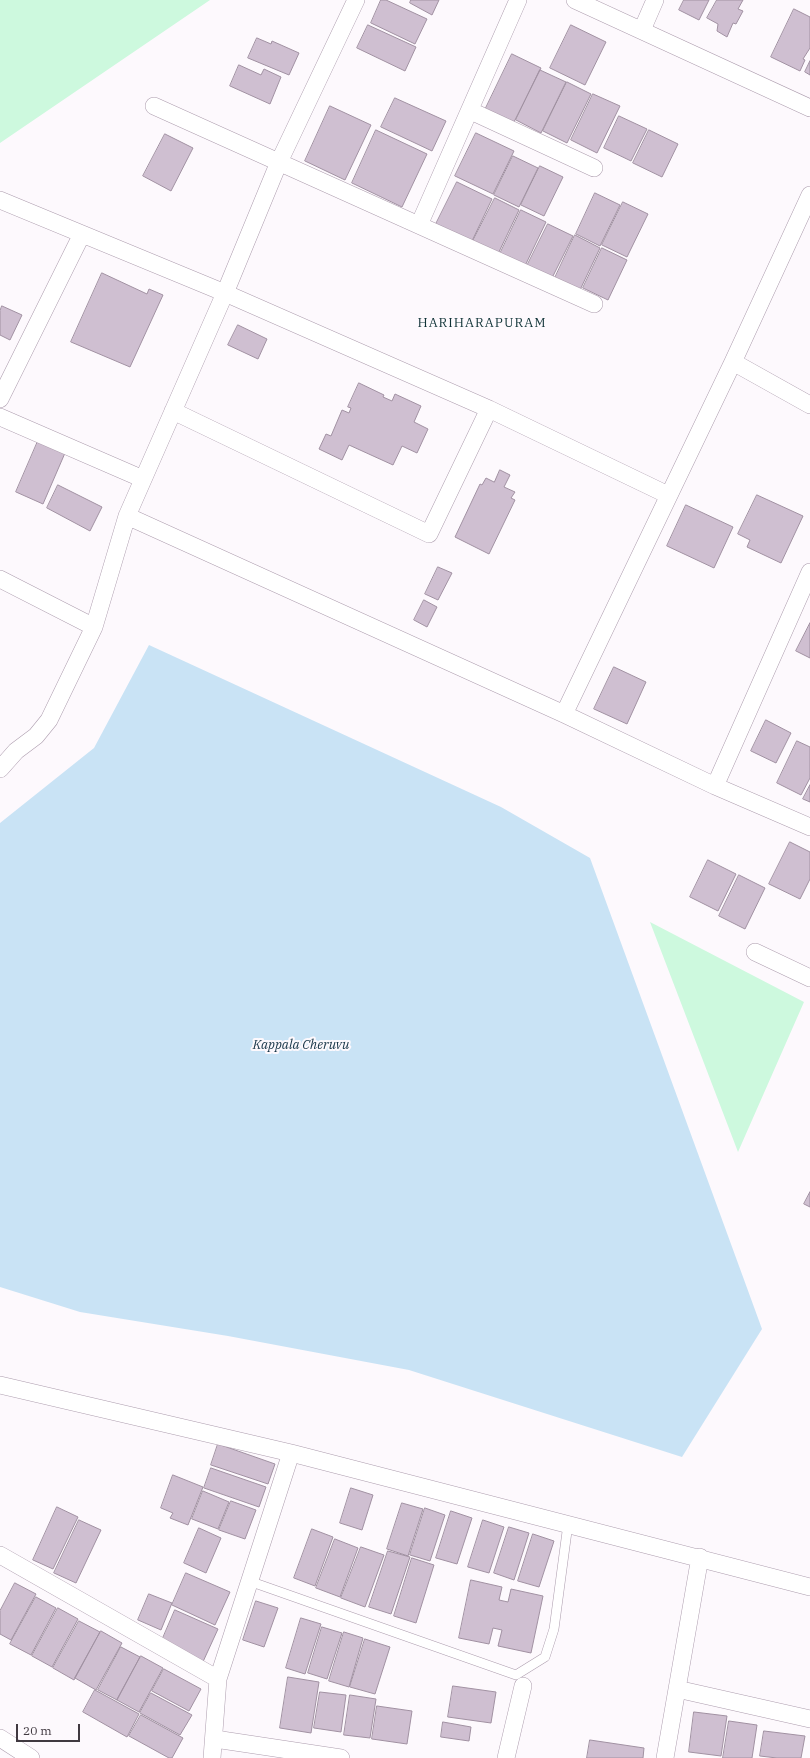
<!DOCTYPE html>
<style>
body{margin:0}
#map{position:relative;width:810px;height:1758px;overflow:hidden;background:#fdf9fd;font-family:"IBM Plex Serif",serif}
canvas{display:block}
.scale{position:absolute;left:16px;top:1724px;width:64px;height:18px;box-sizing:border-box;border:2px solid #403940;border-top:0;padding-left:5px;font-size:12px;line-height:14px;white-space:nowrap;color:#403940;-webkit-text-stroke:3px #fdf9fd;paint-order:stroke}
</style>
<div id="map">
<canvas width="810" height="1758"></canvas>
<div class="scale">20 m</div>
</div>
<script>
const ctx = document.querySelector('canvas').getContext('2d');
ctx.lineJoin = 'round';
function fill(path, color) { ctx.fillStyle = color; ctx.fill(path, 'evenodd'); }
function strokePath(path, color, width, dash) { ctx.strokeStyle = color; ctx.lineWidth = width; ctx.lineCap = dash ? 'butt' : 'round'; ctx.setLineDash(dash || []); ctx.stroke(path); }
function write(font, color, halo, rows, align = 'center') {
  ctx.font = font + ' "IBM Plex Serif",serif'; ctx.lineWidth = 4; ctx.setLineDash([]); ctx.textBaseline = 'middle'; ctx.strokeStyle = halo; ctx.fillStyle = color; for (const [text, x, y, turn = 0] of rows) {
    ctx.save(); ctx.translate(x, y); ctx.rotate((+turn || 0) * Math.PI / 180); ctx.textAlign = isNaN(turn) ? turn : align; if (halo) ctx.strokeText(text, 0, 0); ctx.fillText(text, 0, 0); ctx.restore();
  }
}
const green = new Path2D(`
 M 0,0 L 210,0 L 0,143 Z
 M 650,922 L 804,1002 L 738,1152 Z`);
const water = new Path2D(`
 M 149,645 L 501,807 L 590,858 L 762,1329 L 682,1457 L 409,1370 L 228,1336 L 80,1312 L 0,1287 L 0,823 L 94,748 Z`);
const building = new Path2D(`
 M 381,0 L 386,0 L 427,19 L 415,44 L 371,23 Z
 M 411,0 L 439,0 L 432,15 L 410,3 Z
 M 684,0 L 709,0 L 699,20 L 679,10 Z
 M 717,0 L 743,0 L 738,9 L 743,11 L 736,24 L 733,23 L 727,37 L 717,31 L 718,24 L 707,18 Z
 M 794,9 L 810,17 L 810,48 L 803,59 L 805,60 L 800,71 L 771,57 Z
 M 368,25 L 416,47 L 405,71 L 357,48 Z
 M 571,25 L 606,42 L 585,85 L 550,68 Z
 M 257,38 L 271,44 L 272,41 L 299,53 L 289,75 L 248,58 Z
 M 512,54 L 541,68 L 513,124 L 485,110 Z
 M 810,61 L 810,75 L 805,72 Z
 M 239,65 L 261,75 L 264,69 L 281,77 L 270,104 L 230,86 Z
 M 540,70 L 566,82 L 541,133 L 516,120 Z
 M 567,82 L 591,94 L 567,143 L 543,131 Z
 M 593,94 L 620,106 L 597,153 L 571,140 Z
 M 395,98 L 446,121 L 432,151 L 381,127 Z
 M 330,106 L 371,125 L 345,180 L 305,161 Z
 M 619,116 L 647,129 L 631,161 L 604,148 Z
 M 376,130 L 427,154 L 402,207 L 352,183 Z
 M 649,130 L 678,144 L 662,177 L 633,163 Z
 M 476,133 L 514,151 L 493,194 L 455,176 Z
 M 165,134 L 193,148 L 171,191 L 143,176 Z
 M 513,156 L 538,168 L 519,207 L 494,195 Z
 M 540,166 L 563,177 L 544,216 L 521,205 Z
 M 457,182 L 492,199 L 472,241 L 436,224 Z
 M 595,193 L 620,205 L 600,246 L 576,234 Z
 M 495,198 L 519,210 L 497,256 L 472,243 Z
 M 623,202 L 648,214 L 627,257 L 602,245 Z
 M 521,210 L 546,222 L 524,268 L 499,256 Z
 M 548,224 L 573,236 L 551,280 L 526,268 Z
 M 575,235 L 600,248 L 579,292 L 554,280 Z
 M 602,248 L 627,260 L 608,300 L 583,288 Z
 M 102,273 L 147,294 L 149,289 L 163,295 L 130,367 L 71,342 Z
 M 2,306 L 22,315 L 10,340 L 0,335 L 0,311 Z
 M 238,325 L 267,339 L 258,359 L 228,345 Z
 M 359,383 L 384,395 L 383,397 L 392,401 L 395,394 L 421,406 L 414,422 L 428,429 L 417,453 L 402,446 L 393,465 L 349,445 L 342,460 L 319,449 L 326,434 L 331,436 L 342,410 L 349,413 L 351,408 L 348,407 Z
 M 38,441 L 65,453 L 43,504 L 16,492 Z
 M 500,470 L 510,475 L 504,487 L 515,492 L 511,498 L 515,500 L 489,554 L 455,537 L 480,484 L 482,485 L 486,478 L 494,482 Z
 M 58,485 L 102,507 L 90,531 L 47,508 Z
 M 757,495 L 803,516 L 781,563 L 747,547 L 750,540 L 738,534 Z
 M 686,505 L 733,527 L 714,568 L 667,546 Z
 M 438,567 L 452,573 L 438,600 L 425,594 Z
 M 424,600 L 437,607 L 427,627 L 414,620 Z
 M 810,623 L 810,658 L 796,651 Z
 M 614,667 L 646,682 L 627,724 L 594,709 Z
 M 766,720 L 791,733 L 776,763 L 751,751 Z
 M 797,741 L 810,747 L 810,778 L 801,795 L 777,783 Z
 M 810,785 L 810,802 L 803,799 Z
 M 790,842 L 810,852 L 810,879 L 800,899 L 769,884 Z
 M 708,860 L 736,874 L 718,911 L 690,897 Z
 M 739,875 L 765,888 L 745,929 L 719,916 Z
 M 810,1192 L 810,1207 L 804,1204 Z
 M 218,1444 L 275,1464 L 268,1484 L 211,1465 Z
 M 211,1468 L 266,1487 L 259,1507 L 204,1488 Z
 M 173,1475 L 203,1487 L 188,1525 L 170,1518 L 173,1513 L 161,1508 Z
 M 351,1488 L 373,1495 L 362,1530 L 340,1523 Z
 M 203,1491 L 229,1502 L 218,1529 L 192,1519 Z
 M 231,1501 L 256,1510 L 245,1539 L 219,1530 Z
 M 402,1503 L 423,1509 L 408,1556 L 387,1549 Z
 M 57,1507 L 78,1517 L 53,1569 L 33,1560 Z
 M 425,1508 L 445,1515 L 430,1561 L 410,1555 Z
 M 451,1511 L 472,1518 L 457,1564 L 436,1558 Z
 M 79,1520 L 101,1530 L 76,1583 L 54,1573 Z
 M 483,1520 L 504,1527 L 489,1573 L 468,1567 Z
 M 509,1527 L 529,1533 L 514,1580 L 494,1573 Z
 M 199,1528 L 221,1538 L 206,1573 L 184,1563 Z
 M 312,1529 L 333,1537 L 315,1586 L 294,1578 Z
 M 533,1534 L 554,1541 L 539,1587 L 518,1581 Z
 M 335,1539 L 358,1548 L 340,1597 L 316,1588 Z
 M 361,1547 L 384,1555 L 365,1607 L 341,1598 Z
 M 388,1551 L 410,1557 L 391,1614 L 369,1607 Z
 M 412,1558 L 434,1565 L 416,1623 L 394,1616 Z
 M 186,1573 L 230,1592 L 215,1625 L 172,1605 Z
 M 471,1580 L 502,1587 L 499,1600 L 508,1602 L 511,1589 L 543,1596 L 531,1653 L 498,1646 L 502,1630 L 493,1628 L 489,1644 L 459,1638 Z
 M 15,1583 L 36,1594 L 11,1640 L 0,1634 L 0,1611 Z
 M 149,1594 L 172,1603 L 161,1630 L 138,1620 Z
 M 36,1597 L 56,1608 L 31,1655 L 10,1644 Z
 M 256,1601 L 278,1608 L 264,1647 L 243,1640 Z
 M 58,1608 L 78,1619 L 52,1667 L 32,1656 Z
 M 175,1610 L 218,1629 L 202,1664 L 160,1645 Z
 M 301,1618 L 321,1624 L 305,1674 L 286,1668 Z
 M 79,1621 L 100,1632 L 74,1680 L 53,1668 Z
 M 322,1627 L 342,1633 L 327,1679 L 308,1673 Z
 M 101,1631 L 122,1643 L 96,1690 L 75,1678 Z
 M 344,1632 L 363,1638 L 349,1687 L 329,1681 Z
 M 365,1639 L 390,1647 L 375,1694 L 350,1687 Z
 M 121,1647 L 140,1657 L 117,1700 L 98,1690 Z
 M 141,1656 L 163,1668 L 139,1712 L 117,1700 Z
 M 164,1669 L 201,1689 L 189,1711 L 152,1691 Z
 M 288,1677 L 319,1682 L 311,1733 L 280,1728 Z
 M 453,1686 L 496,1692 L 491,1723 L 448,1717 Z
 M 95,1690 L 139,1714 L 127,1737 L 83,1712 Z
 M 320,1692 L 346,1695 L 341,1732 L 314,1728 Z
 M 151,1693 L 192,1715 L 180,1735 L 140,1713 Z
 M 350,1695 L 376,1699 L 370,1738 L 344,1735 Z
 M 377,1706 L 412,1711 L 407,1744 L 372,1739 Z
 M 694,1712 L 727,1716 L 721,1756 L 689,1752 Z
 M 141,1715 L 183,1738 L 172,1758 L 169,1758 L 129,1736 Z
 M 729,1721 L 757,1725 L 752,1758 L 723,1758 Z
 M 443,1722 L 471,1727 L 469,1741 L 441,1737 Z
 M 764,1731 L 805,1736 L 801,1758 L 777,1758 L 760,1756 Z
 M 590,1740 L 644,1748 L 643,1758 L 587,1758 Z`);
const lane = new Path2D(`
 M 249,1581 L 516,1675 L 545,1657 L 554,1629 L 568,1524`);
const street = new Path2D(`
 M 575,0 L 810,108
 M 642,30 L 655,0
 M 154,106 L 594,304
 M 471,111 L 594,168
 M 0,200 L 225,293 L 489,409 L 668,495
 M 419,225 L 518,0
 M 733,362 L 810,405
 M 0,399 L 82,234
 M 173,411 L 429,534 L 489,409
 M 0,417 L 143,479
 M 127,516 L 564,714 L 715,786 L 810,827
 M 0,579 L 94,627 L 127,516 L 225,293 L 279,162 L 356,0
 M 564,714 L 733,362 L 810,195
 M 0,769 L 16,751 L 36,736 L 49,720 L 94,627
 M 715,786 L 810,572
 M 755,952 L 810,978
 M 0,1385 L 291,1453
 M 0,1555 L 218,1679
 M 677,1689 L 810,1719
 M 0,1738 L 31,1758
 M 215,1739 L 341,1758
 M 212,1758 L 218,1679 L 291,1453 L 810,1587
 M 506,1758 L 523,1686
 M 665,1758 L 700,1557`);
const neighbourhoodNames = [
 ["HARIHARAPURAM",482,323]
];
const waterNames = [
 ["Kappala Cheruvu",301,1045]
];
fill(green, '#cdf9de');
fill(water, '#c9e3f5');
fill(building, '#cfbfd1');
strokePath(building, '#a191a2', 1);
strokePath(lane, '#ad9dae', 10);
strokePath(street, '#ad9dae', 18);
strokePath(lane, '#fff', 9);
strokePath(street, '#fff', 17);
ctx.letterSpacing = '1px';
write('13px', '#0e3135', '#fdf9fd', neighbourhoodNames);
ctx.letterSpacing = '0px';
write('italic 13px', '#163447', '#fdf9fd', waterNames);
</script>
